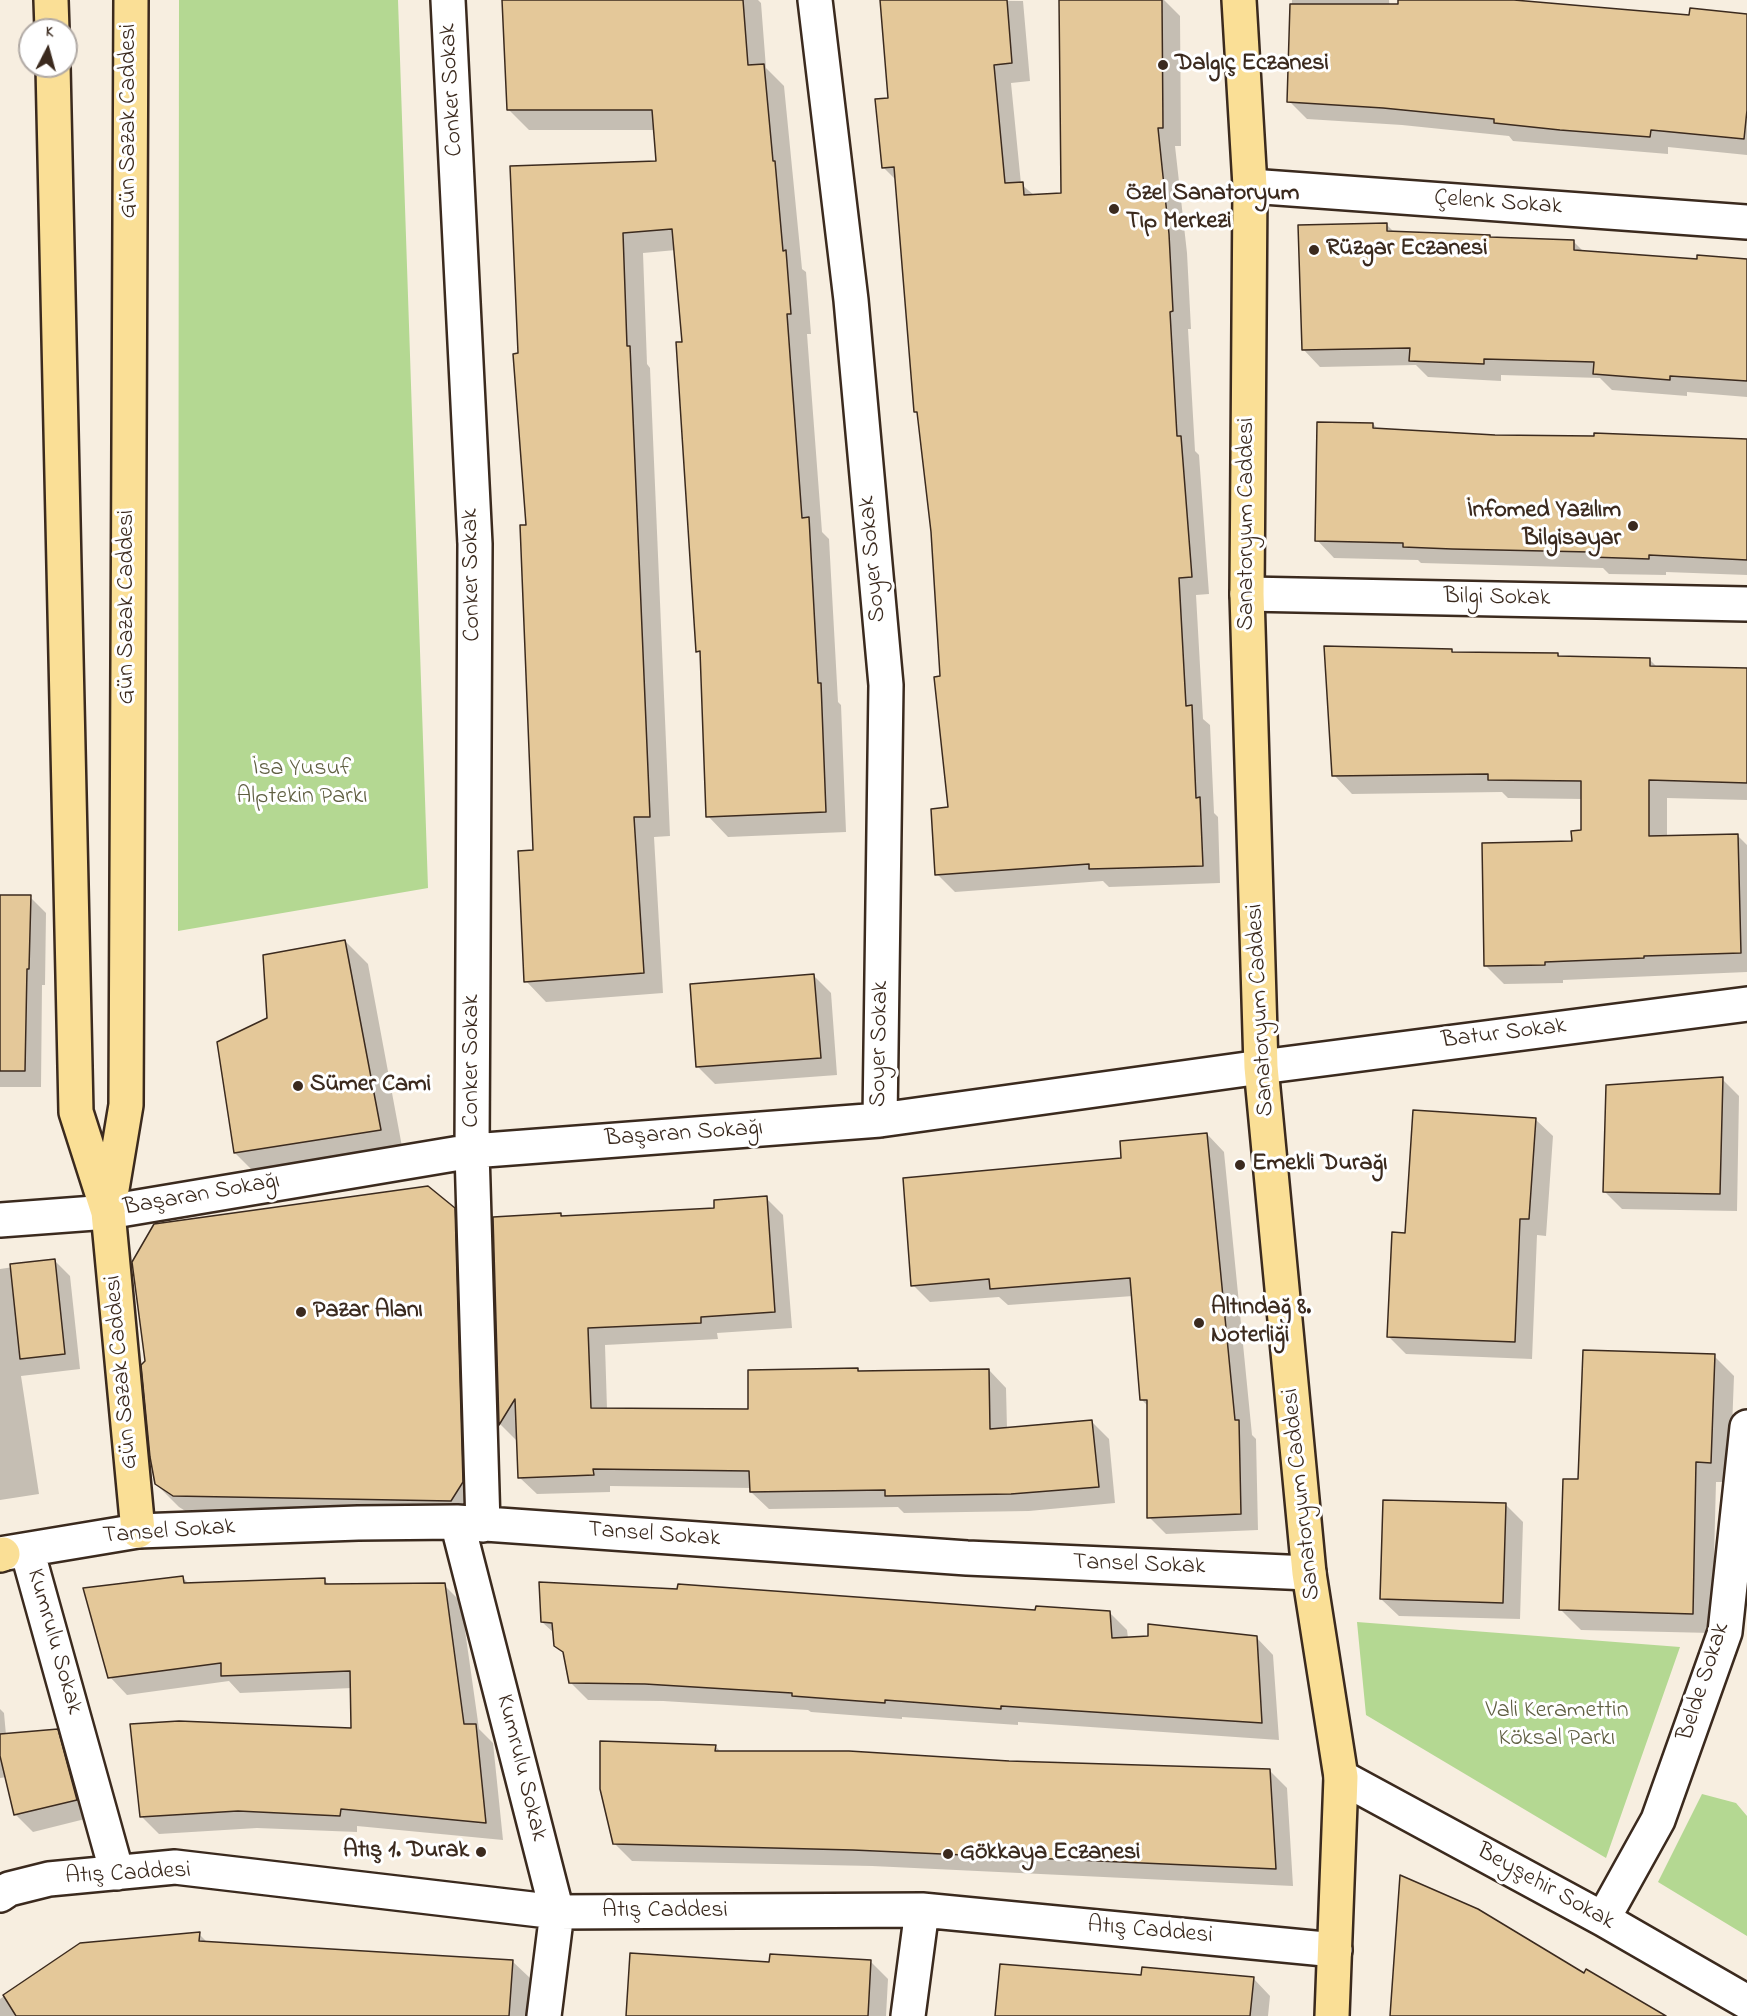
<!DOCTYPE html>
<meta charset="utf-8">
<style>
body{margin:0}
#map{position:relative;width:1747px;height:2016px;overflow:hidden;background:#f7eee0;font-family:"Indie Flower",sans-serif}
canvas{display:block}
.north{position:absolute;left:18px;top:18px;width:60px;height:60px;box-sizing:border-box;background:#fff;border:2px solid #b1aaa5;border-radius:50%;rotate:6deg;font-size:16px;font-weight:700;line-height:24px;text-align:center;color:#3b2a1e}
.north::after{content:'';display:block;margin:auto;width:21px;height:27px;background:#3b2a1e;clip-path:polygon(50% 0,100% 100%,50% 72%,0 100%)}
</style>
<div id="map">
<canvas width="1747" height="2016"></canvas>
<div class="north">K</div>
</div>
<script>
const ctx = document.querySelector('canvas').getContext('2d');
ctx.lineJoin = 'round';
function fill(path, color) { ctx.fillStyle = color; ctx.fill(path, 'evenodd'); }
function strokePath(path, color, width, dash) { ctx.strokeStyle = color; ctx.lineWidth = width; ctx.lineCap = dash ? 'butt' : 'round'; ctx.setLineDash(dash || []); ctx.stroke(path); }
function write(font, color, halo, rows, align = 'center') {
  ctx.font = font + ' "Indie Flower",sans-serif'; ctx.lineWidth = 6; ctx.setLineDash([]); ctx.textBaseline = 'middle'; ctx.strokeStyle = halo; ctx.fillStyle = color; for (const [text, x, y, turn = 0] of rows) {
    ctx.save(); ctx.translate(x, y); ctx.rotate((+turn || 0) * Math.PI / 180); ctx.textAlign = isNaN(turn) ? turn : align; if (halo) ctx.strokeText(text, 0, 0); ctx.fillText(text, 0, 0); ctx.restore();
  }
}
const green = new Path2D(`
 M 179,0 L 398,0 L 428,888 L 178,931 Z
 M 1357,1622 L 1680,1647 L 1606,1858 L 1366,1715 Z
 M 1702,1794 L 1736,1803 L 1747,1816 L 1747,1936 L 1658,1882 Z`);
const shadow = new Path2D(`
 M 504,0 L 758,0 L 761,3 L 766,68 L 784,86 L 802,269 L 806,272 L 811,334 L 807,334 L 822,532 L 829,539 L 838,702 L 841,705 L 846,832 L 728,837 L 708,816 L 702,655 L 698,651 L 684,343 L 676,250 L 643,253 L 647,364 L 650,368 L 670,836 L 654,837 L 663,993 L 546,1002 L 526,981 L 534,852 L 527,527 L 519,355 L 658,163 L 655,130 L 529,130 L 508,109 Z
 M 882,0 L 1023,1 L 1030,81 L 1011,83 L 1021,184 L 1035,196 L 1062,195 L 1061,0 L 1164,0 L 1180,16 L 1181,146 L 1175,146 L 1187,253 L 1191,329 L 1188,329 L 1195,451 L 1199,455 L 1209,594 L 1196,595 L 1203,719 L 1210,725 L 1214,813 L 1218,817 L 1220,883 L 1109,887 L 1103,881 L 955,892 L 937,874 L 950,809 L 933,532 L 919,416 L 915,411 L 897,181 L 883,167 L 890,99 Z
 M 1292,0 L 1389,0 L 1394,70 L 1409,0 L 1500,0 L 1691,17 L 1747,15 L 1747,155 L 1668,147 L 1668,154 L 1513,141 L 1509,136 L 1402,125 L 1307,119 L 1289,101 Z
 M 1386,224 L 1395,233 L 1491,239 L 1573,241 L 1585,253 L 1698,260 L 1747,261 L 1747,397 L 1687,392 L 1687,396 L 1612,390 L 1600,378 L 1501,375 L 1501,381 L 1428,377 L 1416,365 L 1320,367 L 1303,349 Z
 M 1373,424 L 1379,430 L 1495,436 L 1747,441 L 1747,575 L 1666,572 L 1666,575 L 1609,574 L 1603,568 L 1421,563 L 1418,560 L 1334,558 L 1317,540 Z
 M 1451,650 L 1454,653 L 1557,654 L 1561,658 L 1649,659 L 1657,667 L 1747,669 L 1747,800 L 1667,798 L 1667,837 L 1738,836 L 1747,845 L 1747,972 L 1563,980 L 1563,983 L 1504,984 L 1485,965 L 1582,832 L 1582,799 L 1508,798 L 1502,792 L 1352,794 L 1334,775 Z
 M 0,896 L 30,897 L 46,913 L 45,985 L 42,985 L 41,1087 L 0,1087 Z
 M 345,941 L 368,964 L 403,1152 L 258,1176 L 235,1153 L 269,1018 Z
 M 814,976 L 831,993 L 837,1075 L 715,1084 L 698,1067 Z
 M 1722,1079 L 1739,1096 L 1737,1211 L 1622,1209 L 1604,1191 Z
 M 1535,1119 L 1553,1136 L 1546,1236 L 1537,1235 L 1532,1359 L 1406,1354 L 1389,1337 L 1406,1234 Z
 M 1207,1134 L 1224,1152 L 1252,1435 L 1256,1439 L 1258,1530 L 1166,1534 L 1149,1517 L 1148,1406 L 1142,1400 L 1133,1296 L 1008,1305 L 999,1297 L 930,1302 L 913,1285 L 1123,1160 Z
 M 766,1198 L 783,1215 L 792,1328 L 717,1333 L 718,1339 L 605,1345 L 607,1409 L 750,1411 L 857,1369 L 860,1372 L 989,1370 L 1006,1388 L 1007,1429 L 1092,1422 L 1109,1439 L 1115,1503 L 1029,1511 L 904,1513 L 898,1507 L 769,1509 L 751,1492 L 751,1488 L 610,1486 L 610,1492 L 537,1494 L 519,1477 L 518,1442 L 500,1424 L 494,1219 L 560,1214 L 564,1218 L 716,1210 Z
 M 454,1209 L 477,1232 L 485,1505 L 198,1519 L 179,1507 L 156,1484 Z
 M 55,1261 L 70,1276 L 80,1369 L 21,1376 L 39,1494 L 0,1500 L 0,1269 Z
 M 1714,1356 L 1734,1376 L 1730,1482 L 1716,1482 L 1712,1633 L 1581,1630 L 1560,1609 L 1580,1481 Z
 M 1505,1504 L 1523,1522 L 1520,1619 L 1399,1616 L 1381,1599 Z
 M 182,1577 L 190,1585 L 324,1580 L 330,1585 L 444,1585 L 461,1602 L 479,1729 L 493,1743 L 503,1840 L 357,1826 L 357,1832 L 257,1828 L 159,1834 L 142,1817 L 352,1729 L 352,1688 L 240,1693 L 229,1681 L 127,1695 L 110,1677 Z
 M 1037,1612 L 1109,1612 L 1127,1630 L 1128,1638 L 1256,1637 L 1273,1655 L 1279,1740 L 1018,1722 L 1018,1725 L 902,1717 L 902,1719 L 811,1712 L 808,1710 L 663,1701 L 588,1700 L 570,1682 L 565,1654 L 556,1645 L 555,1634 L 542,1622 Z
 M 0,1709 L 4,1713 L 6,1735 L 57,1731 L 74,1748 L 93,1817 L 33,1832 L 15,1814 L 7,1777 L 0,1778 Z
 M 715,1746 L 721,1752 L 1270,1771 L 1287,1788 L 1293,1886 L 872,1866 L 632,1861 L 614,1843 Z
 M 199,1934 L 208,1943 L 512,1961 L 530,1978 L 527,2016 L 0,2016 L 0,1999 L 81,1944 Z
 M 870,1961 L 888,1979 L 886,2016 L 627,2016 L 771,1963 Z
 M 1143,1977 L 1253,1978 L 1270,1996 L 1268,2016 L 997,2016 Z`);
const building = new Path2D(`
 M 502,0 L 743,0 L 748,65 L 764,64 L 773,161 L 775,161 L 783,251 L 786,250 L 791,314 L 787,314 L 802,518 L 809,517 L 818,683 L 821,683 L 826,812 L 706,817 L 700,651 L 696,652 L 676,342 L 682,342 L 672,229 L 623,233 L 627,346 L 630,346 L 650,817 L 634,817 L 644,973 L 524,982 L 518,851 L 533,850 L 520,525 L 526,525 L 513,354 L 518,353 L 510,166 L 656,161 L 652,110 L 507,110 Z
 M 880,0 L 1007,0 L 1012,63 L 994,65 L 1005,183 L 1023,182 L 1024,195 L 1061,193 L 1059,0 L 1162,0 L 1163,128 L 1158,128 L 1169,234 L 1173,311 L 1170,312 L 1177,436 L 1181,436 L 1192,577 L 1179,578 L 1186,706 L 1192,705 L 1196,798 L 1200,797 L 1203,866 L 1089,869 L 1089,864 L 935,875 L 931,809 L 948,807 L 934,677 L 940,676 L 931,532 L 917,412 L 914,412 L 894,167 L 882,168 L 875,99 L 888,98 Z
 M 1398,0 L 1514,0 L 1689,15 L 1690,8 L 1747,14 L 1747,110 L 1744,139 L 1651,130 L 1650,137 L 1560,130 L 1494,123 L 1494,119 L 1383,108 L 1287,102 L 1290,4 L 1398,4 Z
 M 1387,223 L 1387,231 L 1490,235 L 1490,237 L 1574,240 L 1574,250 L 1697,259 L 1697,255 L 1747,259 L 1747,381 L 1670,376 L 1670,380 L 1593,374 L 1594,362 L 1484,359 L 1484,364 L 1409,361 L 1410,348 L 1302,350 L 1298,225 Z
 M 1317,422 L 1373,423 L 1373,428 L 1495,435 L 1594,436 L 1594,433 L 1747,439 L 1747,560 L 1649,555 L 1649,559 L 1590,557 L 1590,552 L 1452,549 L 1403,547 L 1403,543 L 1315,541 Z
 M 1324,646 L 1452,649 L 1452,652 L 1558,653 L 1558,656 L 1650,658 L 1650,666 L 1747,668 L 1747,783 L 1649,780 L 1649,836 L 1738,834 L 1741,953 L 1644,956 L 1644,958 L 1545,962 L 1545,965 L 1484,966 L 1482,843 L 1572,841 L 1571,831 L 1581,830 L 1581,781 L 1488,780 L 1488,774 L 1332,776 Z
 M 0,895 L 31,895 L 29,969 L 27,969 L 25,1071 L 0,1071 Z
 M 345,940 L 381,1130 L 234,1153 L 217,1042 L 267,1018 L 263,955 Z
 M 814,974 L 821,1058 L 696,1067 L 690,984 Z
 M 1723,1077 L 1720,1194 L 1603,1192 L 1606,1085 Z
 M 1413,1110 L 1536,1118 L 1529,1219 L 1520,1219 L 1515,1342 L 1387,1337 L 1392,1232 L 1405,1233 Z
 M 1207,1133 L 1235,1420 L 1239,1420 L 1241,1514 L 1147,1518 L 1147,1400 L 1140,1400 L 1130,1278 L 990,1289 L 989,1279 L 911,1286 L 903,1178 L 1121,1158 L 1120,1141 Z
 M 428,1186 L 455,1208 L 463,1482 L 451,1501 L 173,1496 L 155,1484 L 150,1457 L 141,1365 L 145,1361 L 132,1262 L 154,1224 Z
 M 767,1196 L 775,1312 L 701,1317 L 701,1323 L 588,1328 L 591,1408 L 748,1409 L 748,1370 L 858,1368 L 858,1371 L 989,1369 L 990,1429 L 1092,1420 L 1099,1487 L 1011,1494 L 885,1496 L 885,1490 L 750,1492 L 749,1471 L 593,1469 L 594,1475 L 518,1478 L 515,1399 L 499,1425 L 493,1217 L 561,1213 L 561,1216 L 714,1208 L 714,1200 Z
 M 55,1259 L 65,1354 L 20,1359 L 10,1264 Z
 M 1583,1350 L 1715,1354 L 1711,1463 L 1696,1462 L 1693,1614 L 1559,1610 L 1563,1479 L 1578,1479 Z
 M 1383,1500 L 1506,1503 L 1503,1603 L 1380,1599 Z
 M 183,1576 L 184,1583 L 325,1578 L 325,1584 L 445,1583 L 464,1724 L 476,1724 L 486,1823 L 341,1809 L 340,1816 L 238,1811 L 140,1817 L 130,1724 L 179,1721 L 351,1728 L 350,1671 L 221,1676 L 221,1663 L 108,1678 L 83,1588 Z
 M 539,1582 L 677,1589 L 678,1584 L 1035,1610 L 1036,1606 L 1110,1611 L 1112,1638 L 1148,1636 L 1148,1624 L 1257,1636 L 1262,1723 L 1001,1706 L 1001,1709 L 885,1700 L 885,1703 L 792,1696 L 792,1693 L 645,1684 L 569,1683 L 563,1652 L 554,1646 L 552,1623 L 541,1622 Z
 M 58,1729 L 77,1800 L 14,1815 L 0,1756 L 0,1734 Z
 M 600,1741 L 716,1745 L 715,1751 L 849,1751 L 1009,1761 L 1270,1769 L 1276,1869 L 853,1850 L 613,1844 L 600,1789 Z
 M 1400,1875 L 1478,1909 L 1584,1973 L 1586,1969 L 1666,2016 L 1390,2016 Z
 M 200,1932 L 199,1941 L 513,1960 L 509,2016 L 16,2016 L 3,1995 L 80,1943 Z
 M 630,1953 L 769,1962 L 770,1954 L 871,1960 L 868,2016 L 626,2016 Z
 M 1000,1964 L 1141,1975 L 1142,1967 L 1254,1977 L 1250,2016 L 995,2016 Z`);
const minor = new Path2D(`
 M 448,0 L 475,544 L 472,1151 L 483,1525
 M 815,0 L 851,300 L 886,685 L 880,1120
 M 1250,186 L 1747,222
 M 1247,594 L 1747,604
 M 0,1220 L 108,1212 L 472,1151 L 880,1120 L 1261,1067 L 1747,1004
 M 457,1522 L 557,1912 L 544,2016
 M 27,1550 L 117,1873
 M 0,1554 L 138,1531 L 358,1523 L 457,1522 L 967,1558 L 1309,1573
 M 1341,1777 L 1603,1919 L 1747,2002
 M 0,1895 L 9,1889 L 49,1879 L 175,1867 L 557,1912 L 922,1910 L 1335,1950
 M 1603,1919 L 1658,1820 L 1725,1632 L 1747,1427
 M 908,2016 L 922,1910`);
const major = new Path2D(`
 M 51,0 L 52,30
 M 1239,0 L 1250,186 L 1247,594 L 1261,1067 L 1309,1573 L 1341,1777 L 1332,2016
 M 53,66 L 76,1112 L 108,1212 L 138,1531
 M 109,1207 L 126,1105 L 131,0
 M 0,1555 L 3,1554`);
const markers = [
 [1163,65,6,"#3b2a1e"],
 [1114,209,6,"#3b2a1e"],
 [1314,250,6,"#3b2a1e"],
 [1633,526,6,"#3b2a1e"],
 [298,1086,6,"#3b2a1e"],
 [1240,1165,6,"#3b2a1e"],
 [301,1312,6,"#3b2a1e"],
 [1199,1323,6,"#3b2a1e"],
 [481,1852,6,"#3b2a1e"],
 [948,1854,6,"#3b2a1e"]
];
const poiNames = [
 ["Dalgıç Eczanesi",1175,65],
 ["Özel Sanatoryum",1126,195],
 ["Tıp Merkezi",1126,223],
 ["Rüzgar Eczanesi",1326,250],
 ["İnfomed Yazılım",1621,512,"right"],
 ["Bilgisayar",1621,540,"right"],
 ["Sümer Cami",310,1086],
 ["Emekli Durağı",1252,1165],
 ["Altındağ 8.",1211,1309],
 ["Noterliği",1211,1337],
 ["Pazar Alanı",313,1312],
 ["Atış 1. Durak",469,1852,"right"],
 ["Gökkaya Eczanesi",960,1854]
];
const streetNames = [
 ["Conker Sokak",453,90,-93],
 ["Gün Sazak Caddesi",130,121,-90],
 ["Çelenk Sokak",1498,204,4],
 ["Sanatoryum Caddesi",1248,524,-90],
 ["Soyer Sokak",874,559,-95],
 ["Conker Sokak",473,575,-91],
 ["Bilgi Sokak",1497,599,1],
 ["Gün Sazak Caddesi",128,607,-90],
 ["Sanatoryum Caddesi",1262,1010,-93],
 ["Batur Sokak",1504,1035,-7],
 ["Soyer Sokak",881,1044,-89],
 ["Conker Sokak",473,1061,-90],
 ["Başaran Sokağı",684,1135,-4],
 ["Başaran Sokağı",202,1196,-10],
 ["Gün Sazak Caddesi",123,1372,-95],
 ["Sanatoryum Caddesi",1303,1494,-96],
 ["Tansel Sokak",169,1533,-4],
 ["Tansel Sokak",654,1536,4],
 ["Tansel Sokak",1139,1566,2],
 ["Kumrulu Sokak",53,1642,74],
 ["Belde Sokak",1705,1682,-72],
 ["Kumrulu Sokak",520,1768,76],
 ["Atış Caddesi",128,1875,-3],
 ["Beyşehir Sokak",1545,1888,29],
 ["Atış Caddesi",665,1912],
 ["Atış Caddesi",1150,1932,5]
];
const parkNames = [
 ["İsa Yusuf",302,770],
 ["Alptekin Parkı",302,798],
 ["Vali Keramettin",1557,1712],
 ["Köksal Parkı",1557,1740]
];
fill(green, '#b4d892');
fill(shadow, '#0003');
fill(building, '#e4c899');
strokePath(building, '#3b2a1e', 1.5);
strokePath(minor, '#3b2a1e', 38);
strokePath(major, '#3b2a1e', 38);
strokePath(minor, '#fff', 33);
strokePath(major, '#fadf96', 33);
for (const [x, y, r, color] of markers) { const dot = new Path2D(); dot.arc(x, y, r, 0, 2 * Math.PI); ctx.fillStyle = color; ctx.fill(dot); strokePath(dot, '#fff', 2); }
write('bold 24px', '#3b2a1e', '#fff', poiNames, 'left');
write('24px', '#3b2a1e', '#fff', streetNames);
write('24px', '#5f5e41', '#fff', parkNames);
</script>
